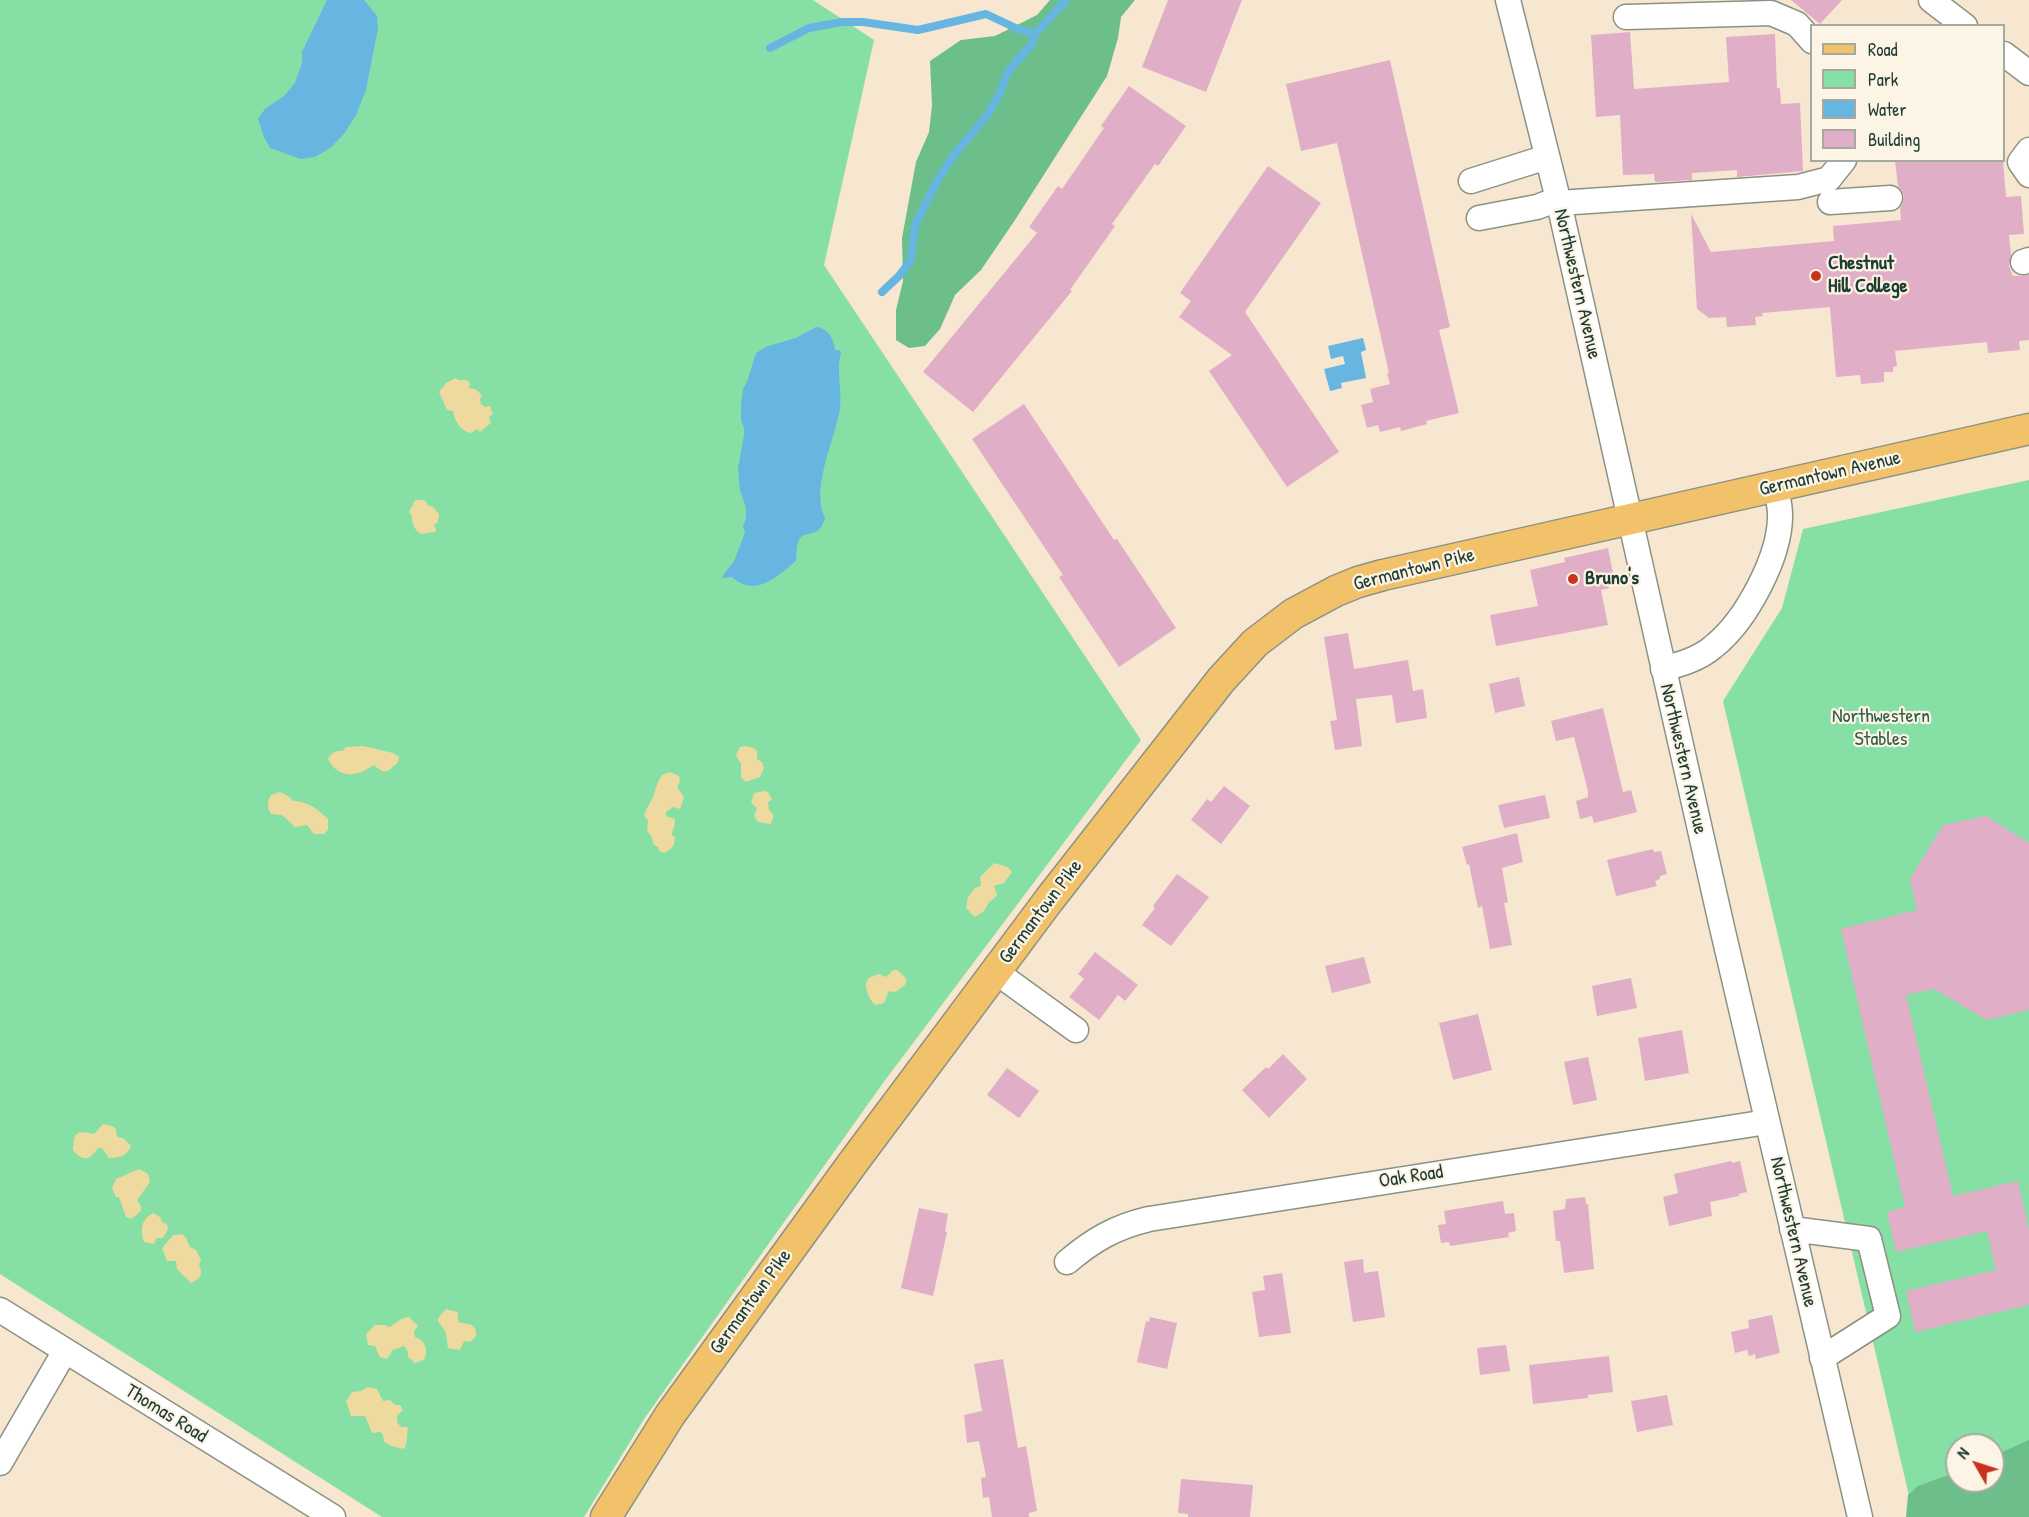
<!DOCTYPE html>
<style>
body{margin:0}
#map{position:relative;width:2029px;height:1517px;overflow:hidden;background:#f7e7d0;font-family:"Patrick Hand",sans-serif}
canvas{display:block}
.legend{position:absolute;left:1810px;top:24px;width:195px;height:138px;box-sizing:border-box;background:#fcf5e5;border:2px solid #a4ab9e;margin:0;padding:8px 10px;list-style:none;font-size:18px;color:#1f3d34}
.legend li{display:flex;align-items:center;gap:12px;height:30px}
.legend b{width:30px;border:2px solid #a4ab9e}
.north{position:absolute;left:1945px;top:1433px;width:60px;height:60px;box-sizing:border-box;background:#fcf5e5;border:2px solid #a4ab9e;border-radius:50%;rotate:309deg;font-size:16px;font-weight:700;line-height:24px;text-align:center;color:#1f3d34}
.north::after{content:'';display:block;margin:auto;width:21px;height:27px;background:#c8321e;clip-path:polygon(50% 0,100% 100%,50% 72%,0 100%)}
</style>
<div id="map">
<canvas width="2029" height="1517"></canvas>
<ul class="legend">
<li><b style="height:8px;background:#f2c26a"></b>Road</li>
<li><b style="height:16px;background:#86dfa4"></b>Park</li>
<li><b style="height:16px;background:#67b5e1"></b>Water</li>
<li><b style="height:16px;background:#e0aec6"></b>Building</li>
</ul>
<div class="north">N</div>
</div>
<script>
const ctx = document.querySelector('canvas').getContext('2d');
ctx.lineJoin = 'round';
function fill(path, color) { ctx.fillStyle = color; ctx.fill(path, 'evenodd'); }
function strokePath(path, color, width, dash) { ctx.strokeStyle = color; ctx.lineWidth = width; ctx.lineCap = dash ? 'butt' : 'round'; ctx.setLineDash(dash || []); ctx.stroke(path); }
function write(font, color, halo, rows, align = 'center') {
  ctx.font = font + ' "Patrick Hand",sans-serif'; ctx.lineWidth = 4.5; ctx.setLineDash([]); ctx.textBaseline = 'middle'; ctx.strokeStyle = halo; ctx.fillStyle = color; for (const [text, x, y, turn = 0] of rows) {
    ctx.save(); ctx.translate(x, y); ctx.rotate((+turn || 0) * Math.PI / 180); ctx.textAlign = isNaN(turn) ? turn : align; if (halo) ctx.strokeText(text, 0, 0); ctx.fillText(text, 0, 0); ctx.restore();
  }
}
const green = new Path2D(`
 M 0,0 L 813,0 L 874,40 L 824,265 L 1141,740 L 883,1083 L 644,1419 L 584,1517 L 382,1517 L 0,1274 Z
 M 2029,480 L 2029,1507 L 1914,1517 L 1723,701 L 1782,608 L 1803,529 ZM 1957,1445 L 1993,1445 L 1993,1481 L 1957,1481 Z`);
const forest = new Path2D(`
 M 1050,0 L 1135,0 L 1121,17 L 1118,38 L 1107,76 L 1015,220 L 981,270 L 955,295 L 940,329 L 925,346 L 909,348 L 896,340 L 896,310 L 903,281 L 902,238 L 916,162 L 929,132 L 932,105 L 930,61 L 961,40 L 995,36 L 1037,15 Z
 M 2029,1440 L 2029,1517 L 1906,1517 L 1908,1495 L 1918,1486 L 1957,1472 L 1957,1481 L 1993,1481 L 1993,1456 Z`);
const sand = new Path2D(`
 M 456,378 L 458,380 L 467,380 L 470,384 L 469,388 L 475,389 L 482,395 L 480,399 L 481,404 L 485,407 L 490,406 L 493,414 L 489,417 L 491,423 L 480,432 L 477,429 L 471,433 C 460,431 455,421 453,411 L 447,410 L 439,392 L 446,383 Z
 M 415,500 L 422,500 L 426,501 L 427,505 L 433,507 L 439,514 L 438,522 L 434,525 L 436,530 L 435,532 L 421,534 C 414,530 412,523 412,516 L 409,512 Z
 M 363,746 L 393,753 L 399,757 L 398,762 C 389,771 385,776 374,765 C 370,767 367,770 361,772 C 347,778 334,772 328,759 C 331,753 336,750 343,751 L 346,747 Z
 M 746,746 L 754,748 L 757,751 L 757,759 L 762,762 L 764,768 L 760,777 L 746,782 L 741,777 L 741,764 L 736,755 L 740,747 Z
 M 670,772 L 679,776 L 680,782 L 677,787 L 684,797 L 680,809 L 673,807 L 666,812 L 666,816 L 675,819 C 676,825 672,829 672,835 L 675,837 C 675,846 672,849 664,853 L 659,851 L 658,847 L 653,844 L 652,837 L 647,831 L 648,820 L 644,816 C 647,805 652,802 654,794 C 656,787 658,781 662,775 Z
 M 764,791 L 768,792 L 772,800 L 768,802 L 769,810 L 774,815 L 771,824 L 758,822 L 754,816 L 757,808 L 751,803 L 754,793 Z
 M 280,792 L 290,797 L 293,801 C 307,801 318,809 328,819 L 328,830 L 324,834 L 314,834 L 307,825 L 295,827 L 282,815 L 271,814 C 267,808 267,802 271,795 Z
 M 994,863 L 1008,867 L 1012,872 L 1004,883 L 994,886 L 997,894 L 996,897 L 989,902 L 984,911 L 975,917 L 966,908 L 968,897 L 975,888 L 981,886 L 980,877 Z
 M 893,970 L 897,970 L 906,978 L 906,984 L 896,992 L 889,991 L 884,1003 L 875,1005 C 869,1000 862,983 869,978 C 872,976 876,975 879,974 L 886,977 Z
 M 103,1124 L 112,1126 L 116,1129 L 117,1137 L 123,1138 L 131,1146 C 127,1156 120,1158 109,1158 L 102,1148 L 98,1148 C 90,1160 83,1162 73,1150 C 74,1130 77,1131 94,1134 Z
 M 139,1169 L 148,1174 L 150,1182 L 137,1200 L 141,1206 L 141,1211 L 131,1219 L 126,1217 L 119,1197 L 116,1197 L 112,1188 L 116,1179 Z
 M 154,1213 L 161,1218 L 162,1222 L 167,1224 L 168,1229 L 163,1238 L 157,1238 L 154,1244 L 144,1242 C 140,1231 141,1218 154,1213 Z
 M 182,1234 L 186,1238 L 190,1247 L 196,1250 L 201,1260 L 199,1265 C 204,1274 200,1279 191,1283 L 177,1269 L 176,1261 L 167,1261 L 162,1248 L 173,1235 Z
 M 446,1309 L 458,1312 L 458,1322 L 472,1325 L 476,1330 L 476,1336 L 470,1342 L 464,1341 L 460,1350 L 448,1348 C 447,1343 447,1335 445,1331 C 437,1319 434,1322 446,1309 Z
 M 409,1317 L 418,1326 L 414,1331 L 415,1337 C 425,1340 429,1350 424,1360 L 415,1363 L 408,1357 L 408,1352 L 404,1346 L 393,1350 L 387,1359 L 380,1357 L 375,1346 L 368,1345 L 366,1334 L 375,1325 L 384,1325 L 390,1327 L 401,1319 Z
 M 368,1387 L 377,1389 L 383,1401 L 390,1400 L 395,1405 L 400,1405 L 403,1410 L 397,1416 L 397,1422 L 401,1427 L 407,1427 L 408,1429 C 406,1436 408,1443 404,1449 L 391,1446 L 384,1442 L 383,1435 L 380,1432 L 372,1433 L 365,1416 L 351,1416 L 346,1401 L 352,1392 L 361,1391 Z`);
const water = new Path2D(`
 M 327,0 L 364,0 L 377,16 L 378,28 L 366,90 L 356,115 L 344,134 L 330,148 L 315,157 L 301,159 L 270,148 L 264,137 L 258,119 L 265,109 L 284,96 L 295,83 L 302,63 L 302,52 Z
 M 816,327 C 828,328 834,339 835,350 L 839,350 L 841,352 C 836,370 842,389 840,408 C 835,440 810,488 825,518 C 819,540 805,529 799,540 C 796,545 797,555 796,561 C 777,577 755,598 732,577 L 723,578 L 722,577 L 734,561 L 745,533 L 743,526 L 746,519 L 746,508 L 740,490 L 738,469 L 744,435 L 744,428 L 741,420 L 741,405 L 743,389 L 747,382 L 756,353 L 768,346 L 796,338 Z
 M 1363,338 L 1366,350 L 1361,352 L 1366,378 L 1341,383 L 1342,388 L 1330,391 L 1324,369 L 1345,364 L 1343,356 L 1331,359 L 1328,346 Z`);
const stream = new Path2D(`
 M 770,48 L 809,28 L 842,22 L 863,22 L 918,30 L 986,14 L 1020,30 L 1035,34
 M 882,292 L 899,276 L 911,260 L 915,225 L 937,181 L 955,154 L 988,114 L 999,95 L 1009,70 L 1032,44 L 1035,34 L 1066,0`);
const building = new Path2D(`
 M 1168,0 L 1242,0 L 1206,92 L 1142,67 Z
 M 1791,0 L 1842,0 L 1820,24 Z
 M 1630,32 L 1634,89 L 1729,82 L 1726,37 L 1775,34 L 1777,88 L 1780,88 L 1781,104 L 1800,103 L 1803,171 L 1737,177 L 1737,170 L 1692,173 L 1692,180 L 1655,182 L 1654,174 L 1623,175 L 1620,115 L 1596,117 L 1591,35 Z
 M 1390,60 L 1450,327 L 1439,330 L 1459,413 L 1426,421 L 1427,424 L 1401,431 L 1400,427 L 1380,432 L 1378,425 L 1367,428 L 1361,405 L 1373,402 L 1370,389 L 1390,384 L 1387,374 L 1389,373 L 1337,143 L 1301,151 L 1286,84 Z
 M 1129,86 L 1186,126 L 1158,166 L 1155,164 L 1112,224 L 1115,226 L 1070,290 L 1072,291 L 973,412 L 923,372 L 1037,233 L 1029,227 L 1058,186 L 1062,189 L 1104,128 L 1101,126 Z
 M 1895,160 L 2003,160 L 2006,197 L 2021,196 L 2024,234 L 2009,235 L 2011,255 L 2009,266 L 2013,276 L 2029,275 L 2029,340 L 2019,341 L 2020,350 L 1988,353 L 1987,342 L 1895,351 L 1897,366 L 1893,367 L 1893,372 L 1884,372 L 1884,382 L 1861,384 L 1860,375 L 1836,377 L 1830,307 L 1762,313 L 1763,316 L 1755,317 L 1756,325 L 1727,327 L 1726,317 L 1709,318 L 1697,309 L 1691,214 L 1711,252 L 1834,241 L 1833,226 L 1901,220 L 1900,208 L 1903,204 L 1904,196 L 1902,191 L 1898,186 Z
 M 1268,166 L 1321,203 L 1245,312 L 1339,452 L 1287,487 L 1209,371 L 1232,355 L 1179,317 L 1191,301 L 1180,293 Z
 M 1024,404 L 1114,540 L 1117,539 L 1176,628 L 1119,667 L 1059,577 L 1063,575 L 972,439 Z
 M 1608,548 L 1615,583 L 1608,585 L 1609,588 L 1601,590 L 1608,625 L 1496,646 L 1490,615 L 1538,606 L 1530,570 L 1565,562 L 1564,558 Z
 M 1348,633 L 1354,669 L 1408,660 L 1413,691 L 1423,689 L 1427,718 L 1396,723 L 1392,695 L 1356,699 L 1362,746 L 1335,750 L 1330,721 L 1337,720 L 1324,637 Z
 M 1519,677 L 1525,706 L 1495,713 L 1489,684 Z
 M 1603,708 L 1623,792 L 1631,790 L 1637,812 L 1594,823 L 1592,816 L 1580,819 L 1576,801 L 1588,797 L 1588,791 L 1574,737 L 1556,741 L 1551,721 Z
 M 1224,786 L 1250,806 L 1221,844 L 1191,820 L 1207,799 L 1211,802 Z
 M 1545,795 L 1550,818 L 1504,828 L 1498,805 Z
 M 1986,816 L 2029,843 L 2029,1010 L 1987,1020 L 1934,989 L 1906,995 L 1953,1196 L 2018,1181 L 2029,1230 L 2029,1305 L 1915,1332 L 1906,1291 L 1996,1270 L 1987,1231 L 1896,1252 L 1887,1212 L 1905,1207 L 1841,929 L 1917,910 L 1910,879 L 1943,825 Z
 M 1517,833 L 1523,862 L 1502,868 L 1508,902 L 1504,903 L 1512,945 L 1490,949 L 1482,906 L 1478,908 L 1469,864 L 1467,865 L 1462,847 Z
 M 1653,849 L 1654,852 L 1661,851 L 1667,874 L 1660,876 L 1660,879 L 1655,881 L 1657,886 L 1616,896 L 1607,860 Z
 M 1177,874 L 1209,897 L 1171,946 L 1142,925 L 1155,908 L 1153,906 Z
 M 1095,952 L 1138,985 L 1125,1001 L 1118,995 L 1099,1020 L 1069,997 L 1084,979 L 1078,974 Z
 M 1364,957 L 1371,983 L 1332,993 L 1325,966 Z
 M 1631,978 L 1637,1008 L 1597,1016 L 1592,986 Z
 M 1478,1014 L 1492,1070 L 1453,1080 L 1439,1023 Z
 M 1682,1030 L 1689,1073 L 1645,1081 L 1638,1038 Z
 M 1283,1054 L 1307,1079 L 1269,1118 L 1242,1090 L 1266,1067 L 1268,1069 Z
 M 1588,1057 L 1597,1100 L 1573,1105 L 1564,1062 Z
 M 1007,1068 L 1039,1091 L 1019,1118 L 987,1095 Z
 M 1731,1161 L 1732,1163 L 1740,1161 L 1747,1192 L 1739,1194 L 1739,1196 L 1710,1202 L 1712,1216 L 1669,1226 L 1663,1197 L 1678,1193 L 1674,1174 Z
 M 1585,1197 L 1586,1204 L 1588,1204 L 1594,1269 L 1564,1273 L 1560,1241 L 1556,1241 L 1553,1211 L 1565,1209 L 1566,1199 Z
 M 1503,1201 L 1505,1214 L 1514,1213 L 1516,1231 L 1508,1233 L 1509,1237 L 1450,1246 L 1449,1242 L 1441,1243 L 1438,1225 L 1446,1224 L 1444,1211 Z
 M 919,1208 L 948,1214 L 945,1232 L 947,1232 L 933,1296 L 901,1288 Z
 M 1363,1259 L 1364,1273 L 1378,1271 L 1385,1317 L 1353,1322 L 1344,1262 Z
 M 1282,1273 L 1291,1333 L 1259,1337 L 1252,1292 L 1265,1290 L 1263,1276 Z
 M 1772,1315 L 1780,1353 L 1756,1359 L 1755,1354 L 1749,1356 L 1747,1350 L 1735,1353 L 1731,1332 L 1749,1328 L 1748,1320 Z
 M 1150,1317 L 1177,1323 L 1167,1369 L 1137,1362 L 1146,1321 L 1149,1322 Z
 M 1506,1345 L 1510,1371 L 1480,1375 L 1477,1348 Z
 M 1609,1356 L 1613,1392 L 1588,1395 L 1588,1398 L 1533,1404 L 1529,1365 Z
 M 1003,1359 L 1018,1448 L 1026,1446 L 1037,1511 L 1029,1513 L 1029,1517 L 992,1517 L 989,1497 L 983,1498 L 981,1478 L 986,1477 L 979,1441 L 967,1443 L 964,1415 L 982,1411 L 974,1364 Z
 M 1667,1395 L 1673,1425 L 1637,1432 L 1631,1401 Z
 M 1181,1479 L 1253,1485 L 1250,1517 L 1188,1517 L 1188,1514 L 1178,1513 Z`);
const minor = new Path2D(`
 M 1508,0 L 1559,203 L 1721,923 L 1860,1517
 M 1931,0 L 1965,26
 M 1626,17 L 1771,13 L 1797,24 L 1812,41
 M 2004,54 L 2029,73
 M 2029,150 L 2020,162 L 2029,175
 M 1471,181 L 1547,157
 M 1830,202 L 1890,198
 M 1559,203 L 1798,187 L 1829,179 L 1844,160
 M 1479,218 L 1537,207 L 1558,199
 M 2023,262 L 2029,260
 M 1663,669 C 1681,664 1699,659 1713,647 C 1746,621 1781,556 1780,514 C 1780,505 1777,495 1776,486
 M 996,972 L 1076,1030
 M 1792,1229 L 1869,1239 L 1888,1316 L 1822,1358
 M 1067,1262 C 1093,1240 1115,1227 1149,1219 L 1767,1122
 M 0,1310 L 333,1517
 M 0,1463 L 65,1351`);
const major = new Path2D(`
 M 606,1517 L 670,1415 L 852,1164 L 1049,900 L 1221,680 L 1255,643 L 1293,614 L 1336,591 L 1358,582 L 1383,575 L 2029,429`);
const markers = [
 [1816,276,6,"#c8321e"],
 [1573,579,6,"#c8321e"]
];
const poiNames = [
 ["Chestnut",1828,264],
 ["Hill College",1828,287],
 ["Bruno's",1585,579]
];
const streetNames = [
 ["Northwestern Avenue",1577,284,77],
 ["Germantown Avenue",1830,474,-13],
 ["Germantown Pike",1414,570,-14],
 ["Northwestern Avenue",1683,759,77],
 ["Germantown Pike",1041,912,-53],
 ["Oak Road",1411,1177,-9],
 ["Northwestern Avenue",1793,1232,77],
 ["Germantown Pike",751,1302,-54],
 ["Thomas Road",166,1414,32]
];
const parkNames = [
 ["Northwestern",1881,717],
 ["Stables",1881,740]
];
fill(green, '#86dfa4');
fill(forest, '#6cbe8a');
fill(sand, '#eeda9e');
fill(water, '#67b5e1');
strokePath(stream, '#67b5e1', 8);
fill(building, '#e0aec6');
strokePath(minor, '#8b9282', 27);
strokePath(major, '#8b9282', 33);
strokePath(minor, '#fff', 24);
strokePath(major, '#f2c26a', 30);
for (const [x, y, r, color] of markers) { const dot = new Path2D(); dot.arc(x, y, r, 0, 2 * Math.PI); ctx.fillStyle = color; ctx.fill(dot); strokePath(dot, '#fcf5e5', 2); }
write('bold 20px', '#1f3d34', '#fcf5e5', poiNames, 'left');
write('20px', '#1f3d34', '#fcf5e5', streetNames);
write('20px', '#345d4a', '#fcf5e5', parkNames);
</script>
